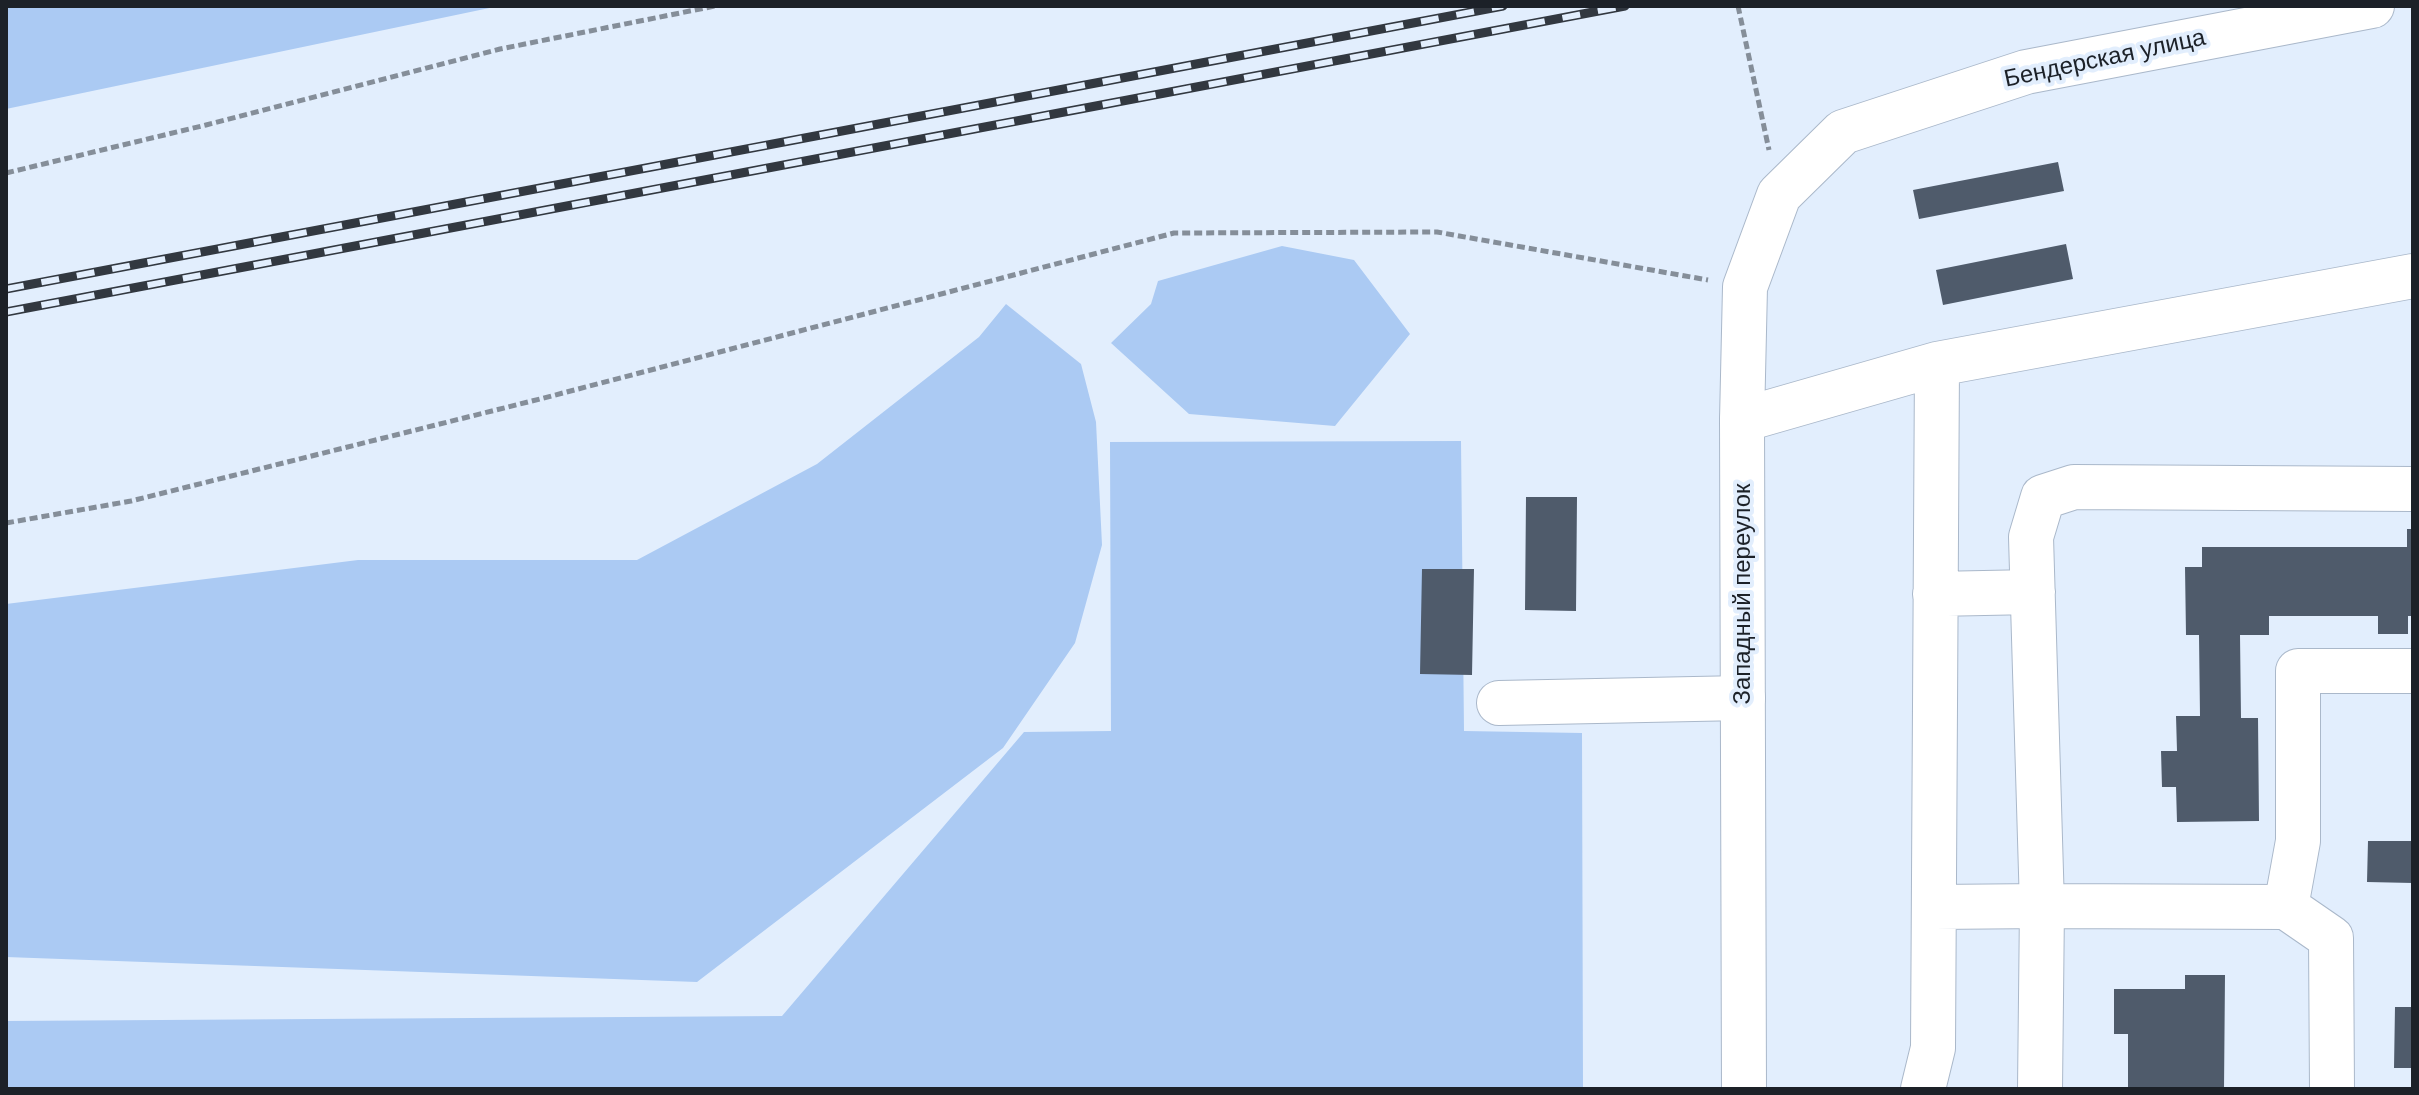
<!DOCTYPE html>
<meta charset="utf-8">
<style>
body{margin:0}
#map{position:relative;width:2419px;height:1095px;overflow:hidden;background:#e2eefd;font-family:Helvetica,sans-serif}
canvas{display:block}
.frame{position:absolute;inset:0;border:8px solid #1c2128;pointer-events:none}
</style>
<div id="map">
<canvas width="2419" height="1095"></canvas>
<div class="frame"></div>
</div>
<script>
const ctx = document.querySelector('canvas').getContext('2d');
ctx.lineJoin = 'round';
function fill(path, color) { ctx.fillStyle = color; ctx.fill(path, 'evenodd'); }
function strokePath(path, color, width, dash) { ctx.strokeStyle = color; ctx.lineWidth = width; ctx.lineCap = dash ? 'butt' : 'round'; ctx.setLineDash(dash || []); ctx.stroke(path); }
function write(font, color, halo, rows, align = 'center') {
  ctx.font = font + ' Helvetica,sans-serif'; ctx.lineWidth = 8; ctx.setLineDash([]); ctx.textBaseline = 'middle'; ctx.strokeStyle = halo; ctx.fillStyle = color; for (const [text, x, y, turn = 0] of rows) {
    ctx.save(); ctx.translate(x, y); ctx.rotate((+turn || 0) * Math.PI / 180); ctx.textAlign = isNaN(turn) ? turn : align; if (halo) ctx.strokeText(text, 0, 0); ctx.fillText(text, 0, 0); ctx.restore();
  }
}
const green = new Path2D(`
 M 6,6 L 499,6 L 6,109 Z
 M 1282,246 L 1354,260 L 1410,334 L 1335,426 L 1189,414 L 1111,343 L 1151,304 L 1158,281 Z
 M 1006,304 L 1081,364 L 1096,422 L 1102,545 L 1075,643 L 1003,748 L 697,982 L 6,957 L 6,604 L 358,560 L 637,560 L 817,464 L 979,337 Z
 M 1461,441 L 1464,731 L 1582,733 L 1583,1089 L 6,1089 L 6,1021 L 782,1016 L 1024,732 L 1111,731 L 1110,442 Z`);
const building = new Path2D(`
 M 2058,162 L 2064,191 L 1919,219 L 1913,190 Z
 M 2066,244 L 2073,279 L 1943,305 L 1936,270 Z
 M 1526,497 L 1577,497 L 1576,611 L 1525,610 Z
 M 2407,529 L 2413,529 L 2413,616 L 2408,616 L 2408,634 L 2378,634 L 2378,616 L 2269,616 L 2269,635 L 2240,635 L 2241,718 L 2258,718 L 2259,821 L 2177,822 L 2176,787 L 2162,787 L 2161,751 L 2177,751 L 2176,716 L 2200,716 L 2199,635 L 2186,635 L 2185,567 L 2202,567 L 2202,547 L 2407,547 Z
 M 1422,569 L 1474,569 L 1472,675 L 1420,674 Z
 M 2368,841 L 2413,841 L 2413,883 L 2367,882 Z
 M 2185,975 L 2225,975 L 2224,1089 L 2128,1089 L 2128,1034 L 2114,1034 L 2114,989 L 2185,989 Z
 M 2395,1007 L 2413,1007 L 2413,1068 L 2394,1068 Z`);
const path = new Path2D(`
 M 1738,6 L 1769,150
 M 6,173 L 206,125 L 500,49 L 715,6
 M 6,523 L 131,501 L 540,399 L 1174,233 L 1437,232 L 1708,280`);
const minor = new Path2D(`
 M 1742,420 L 1937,364 L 2413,276
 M 1935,594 L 2033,592
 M 1499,703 L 1743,698
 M 1935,907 L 2042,906 L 2031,537 L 2043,497 L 2074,487 L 2413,489
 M 1923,1089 L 1933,1048 L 1937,364
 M 2040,1089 L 2042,906 L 2286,907
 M 2332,1089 L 2331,938 L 2286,907 L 2298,841 L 2298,671 L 2413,671`);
const major = new Path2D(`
 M 1744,1089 L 1742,420 L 1745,287 L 1779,195 L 1843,132 L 2026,72 L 2372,6`);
const rail = new Path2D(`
 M 6,289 L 1503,6
 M 6,312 L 1625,6`);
const streetNames = [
 ["Бендерская улица",2105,59,-12],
 ["Западный переулок",1743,594,-90]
];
fill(green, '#abcaf3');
fill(building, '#4f5b6b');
strokePath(minor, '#aab8ca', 46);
strokePath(major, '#aab8ca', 46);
strokePath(path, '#858e99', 5, [8, 4]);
strokePath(minor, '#fff', 44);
strokePath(major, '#fff', 44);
strokePath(rail, '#323840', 9);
strokePath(rail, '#e2eefd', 6, [18]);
write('24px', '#1c2128', '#e2eefd', streetNames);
</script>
